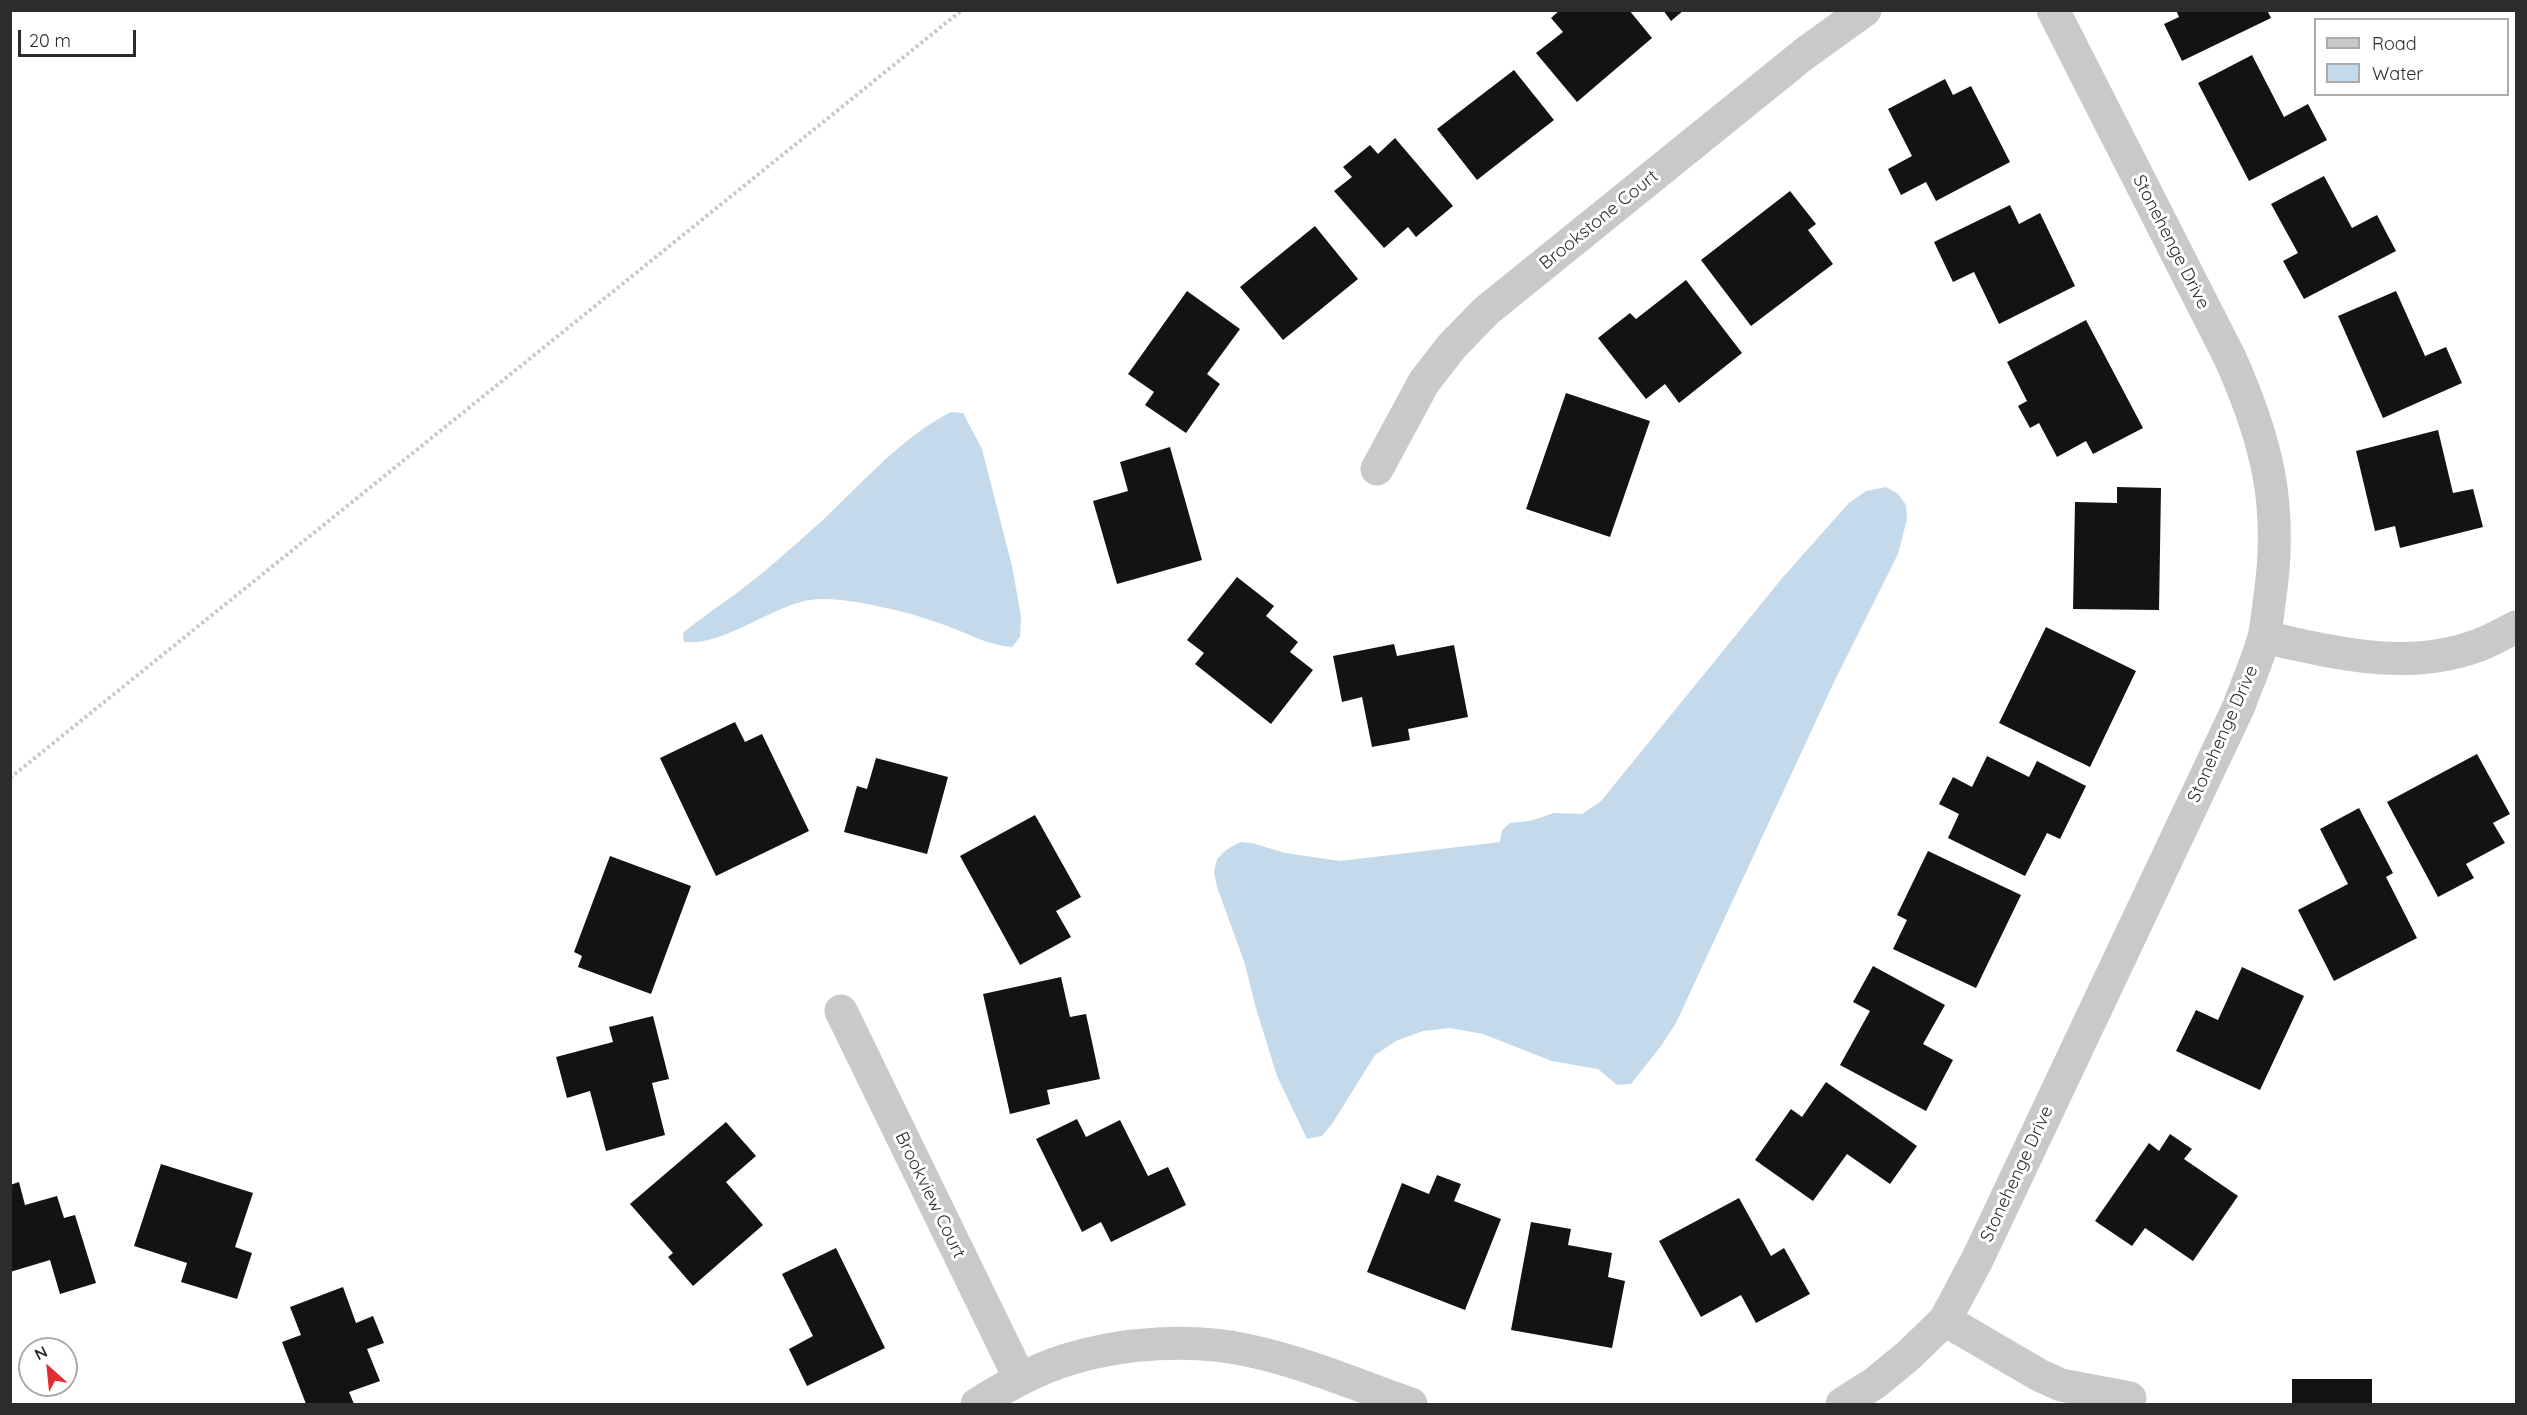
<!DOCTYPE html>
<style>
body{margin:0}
#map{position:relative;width:2527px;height:1415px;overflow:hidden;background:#fff;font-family:Quicksand,sans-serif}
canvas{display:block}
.frame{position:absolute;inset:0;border:12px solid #2c2c2c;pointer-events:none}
.legend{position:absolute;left:2314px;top:18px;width:195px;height:78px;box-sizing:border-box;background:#fff;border:2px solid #ababab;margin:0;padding:8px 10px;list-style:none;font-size:18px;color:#2c2c2c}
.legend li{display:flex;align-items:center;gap:12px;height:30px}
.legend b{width:30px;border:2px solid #ababab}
.north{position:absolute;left:18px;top:1337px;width:60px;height:60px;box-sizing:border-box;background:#fff;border:2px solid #ababab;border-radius:50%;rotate:333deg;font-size:16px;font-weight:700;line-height:24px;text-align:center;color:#2c2c2c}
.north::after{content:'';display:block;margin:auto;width:21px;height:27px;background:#e32d36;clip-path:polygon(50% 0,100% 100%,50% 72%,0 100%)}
.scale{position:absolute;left:18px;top:30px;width:118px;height:27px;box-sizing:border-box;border:3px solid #2c2c2c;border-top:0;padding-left:8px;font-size:18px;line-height:21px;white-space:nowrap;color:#2c2c2c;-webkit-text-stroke:4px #fff;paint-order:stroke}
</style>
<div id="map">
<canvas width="2527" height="1415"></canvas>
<div class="frame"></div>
<ul class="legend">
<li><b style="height:8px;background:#c9c9c9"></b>Road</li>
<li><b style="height:16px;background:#c4daea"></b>Water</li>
</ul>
<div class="north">N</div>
<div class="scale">20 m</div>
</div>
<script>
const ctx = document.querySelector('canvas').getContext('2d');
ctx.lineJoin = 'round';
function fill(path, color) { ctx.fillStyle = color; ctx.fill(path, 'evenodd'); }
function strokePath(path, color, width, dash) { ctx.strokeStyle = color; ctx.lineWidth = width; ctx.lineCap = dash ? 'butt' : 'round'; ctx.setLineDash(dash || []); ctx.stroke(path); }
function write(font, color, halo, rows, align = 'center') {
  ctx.font = font + ' Quicksand,sans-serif'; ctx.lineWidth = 6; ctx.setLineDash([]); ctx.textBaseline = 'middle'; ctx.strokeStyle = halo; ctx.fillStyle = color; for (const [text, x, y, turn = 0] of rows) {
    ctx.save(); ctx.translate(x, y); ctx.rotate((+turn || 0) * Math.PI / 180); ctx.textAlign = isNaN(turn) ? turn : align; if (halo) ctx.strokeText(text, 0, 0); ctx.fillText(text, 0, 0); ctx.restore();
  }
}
const water = new Path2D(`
 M 951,412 L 963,413 L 982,449 L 1012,566 L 1021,616 L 1020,637 L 1012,647 C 986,645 963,631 939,623 C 909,612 854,599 823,599 C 778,598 728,647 684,642 L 683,633 C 697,621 712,611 727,600 C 754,581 780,558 805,536 C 852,496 894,441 951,412 Z
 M 1886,487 L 1898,494 L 1906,505 L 1907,519 L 1898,554 L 1834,682 L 1676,1023 L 1661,1046 L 1631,1084 L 1617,1085 L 1598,1069 L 1552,1061 L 1483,1034 L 1450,1028 L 1423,1031 L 1396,1041 L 1375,1055 L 1332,1124 L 1322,1136 L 1307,1139 L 1277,1076 L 1255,1005 L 1245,964 L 1217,887 L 1214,872 L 1217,859 L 1226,850 L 1240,842 L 1252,843 L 1285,853 L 1340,861 L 1500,842 L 1502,830 L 1510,823 L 1530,821 L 1554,813 L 1582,814 L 1601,801 L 1783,577 L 1832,522 L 1849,503 L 1866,491 Z`);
const building = new Path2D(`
 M 1560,10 L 1629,10 L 1652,38 L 1577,102 L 1536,53 L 1563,32 L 1551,18 Z
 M 1663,10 L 1684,10 L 1671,21 Z
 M 2176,10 L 2267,10 L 2271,18 L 2182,61 L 2164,24 L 2179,17 Z
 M 2252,55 L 2284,117 L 2308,104 L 2327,140 L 2249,181 L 2198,83 Z
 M 1514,70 L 1554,120 L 1477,180 L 1437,129 Z
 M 1945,79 L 1953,95 L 1971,86 L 2010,162 L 1936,201 L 1926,182 L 1901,195 L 1888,169 L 1912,156 L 1888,109 Z
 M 1395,138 L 1453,206 L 1416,237 L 1408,227 L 1384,248 L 1334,191 L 1352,177 L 1343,167 L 1370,145 L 1378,154 Z
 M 2324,176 L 2352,228 L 2377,215 L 2396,251 L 2304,299 L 2283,261 L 2298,253 L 2271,204 Z
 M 1790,191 L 1816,224 L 1808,230 L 1833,264 L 1751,326 L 1701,260 Z
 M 2010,205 L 2019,224 L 2040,213 L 2075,286 L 1999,324 L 1974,272 L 1953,282 L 1934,242 Z
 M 1315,226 L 1358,279 L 1283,340 L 1240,287 Z
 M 1686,280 L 1742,353 L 1679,403 L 1665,384 L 1646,399 L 1598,338 L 1630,313 L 1636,319 Z
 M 1187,291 L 1240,329 L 1207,374 L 1220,384 L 1186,433 L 1145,405 L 1154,392 L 1128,374 Z
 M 2396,291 L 2425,356 L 2446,347 L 2462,383 L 2383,418 L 2338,316 Z
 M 2086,320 L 2143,428 L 2093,454 L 2086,441 L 2057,457 L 2039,423 L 2030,428 L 2018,406 L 2027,401 L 2007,362 Z
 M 1566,393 L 1650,421 L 1610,537 L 1526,509 Z
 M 2438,430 L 2453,493 L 2473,489 L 2483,527 L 2400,548 L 2395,526 L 2375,531 L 2356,451 Z
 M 1170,447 L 1202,560 L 1117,584 L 1093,501 L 1128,491 L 1120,462 Z
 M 2117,487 L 2161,488 L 2159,610 L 2073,609 L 2075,502 L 2117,503 Z
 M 1237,577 L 1274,606 L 1266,616 L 1298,642 L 1290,652 L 1313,670 L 1271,724 L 1195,664 L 1204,653 L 1187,640 Z
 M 2046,627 L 2136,671 L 2090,767 L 1999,723 Z
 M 1394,644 L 1397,656 L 1454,645 L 1468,717 L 1408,729 L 1410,740 L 1372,747 L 1362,697 L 1342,702 L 1333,656 Z
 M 735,722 L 745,742 L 762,734 L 809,831 L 716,876 L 660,758 Z
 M 2477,754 L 2510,814 L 2493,823 L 2505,843 L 2466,864 L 2474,878 L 2438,897 L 2387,802 Z
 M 1987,756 L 2029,777 L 2037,761 L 2086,786 L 2060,839 L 2047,833 L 2025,876 L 1948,838 L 1959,814 L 1939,804 L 1953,777 L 1972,787 Z
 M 876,758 L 948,777 L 927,854 L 844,832 L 857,786 L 867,789 Z
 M 2359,808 L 2393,873 L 2386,877 L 2417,938 L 2334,981 L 2298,910 L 2348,884 L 2320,829 Z
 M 1035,815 L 1081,897 L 1056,911 L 1071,937 L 1020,965 L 960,856 Z
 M 1928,851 L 2021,895 L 1976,988 L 1893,949 L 1907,920 L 1897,915 Z
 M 610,856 L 691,886 L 651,994 L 578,967 L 582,956 L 574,952 Z
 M 1873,966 L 1945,1005 L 1923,1044 L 1953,1060 L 1926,1111 L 1840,1065 L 1870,1011 L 1853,1002 Z
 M 2242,967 L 2304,996 L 2260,1090 L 2176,1051 L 2196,1010 L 2218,1020 Z
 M 1061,977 L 1070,1017 L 1086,1014 L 1100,1079 L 1047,1090 L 1050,1104 L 1010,1114 L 983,994 Z
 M 653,1016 L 669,1079 L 652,1083 L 665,1135 L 606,1151 L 590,1091 L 567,1098 L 556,1057 L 613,1042 L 609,1027 Z
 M 1826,1082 L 1917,1146 L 1890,1184 L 1847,1154 L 1813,1201 L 1755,1160 L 1791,1109 L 1802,1117 Z
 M 1077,1119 L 1086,1137 L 1120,1120 L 1148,1176 L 1168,1167 L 1186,1205 L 1111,1242 L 1101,1222 L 1082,1232 L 1036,1139 Z
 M 726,1122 L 756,1156 L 726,1182 L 763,1225 L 693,1286 L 668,1257 L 673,1253 L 630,1204 Z
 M 2170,1134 L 2192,1149 L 2184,1159 L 2238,1196 L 2193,1261 L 2145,1228 L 2132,1246 L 2095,1221 L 2149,1143 L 2159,1151 Z
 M 161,1164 L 253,1193 L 235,1247 L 252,1253 L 237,1299 L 181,1282 L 187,1263 L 134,1246 Z
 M 1437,1175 L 1461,1184 L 1454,1201 L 1501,1219 L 1465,1310 L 1367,1272 L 1402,1183 L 1429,1194 Z
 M 19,1182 L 25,1205 L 57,1196 L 64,1218 L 75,1215 L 96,1283 L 60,1294 L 50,1260 L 10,1272 L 10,1185 Z
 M 1739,1198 L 1771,1256 L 1784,1248 L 1810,1294 L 1756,1323 L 1741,1295 L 1701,1317 L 1659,1241 Z
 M 1531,1222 L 1571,1229 L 1568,1245 L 1612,1253 L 1608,1277 L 1625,1281 L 1612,1348 L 1511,1330 Z
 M 836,1248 L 885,1348 L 807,1386 L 789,1349 L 813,1336 L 782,1274 Z
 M 343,1287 L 356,1323 L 373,1316 L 384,1343 L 367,1349 L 380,1381 L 349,1392 L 354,1404 L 306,1404 L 282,1342 L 301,1335 L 290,1307 Z
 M 2292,1379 L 2372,1379 L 2372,1404 L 2292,1404 Z`);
const path = new Path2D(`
 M 10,778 L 962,10`);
const street = new Path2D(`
 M 1377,469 L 1424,382 L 1452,346 L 1486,311 L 1804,54 L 1865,10
 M 2264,637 C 2334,653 2409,672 2479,645 C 2492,640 2504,633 2516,627
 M 841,1011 L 1020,1379
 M 1945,1320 L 2039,1375 L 2061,1385 L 2130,1398
 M 977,1404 C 1005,1387 1034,1370 1066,1360 C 1123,1342 1193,1338 1251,1351 C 1306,1363 1359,1386 1411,1404
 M 1842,1404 L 1875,1383 L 1909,1355 L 1945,1320 L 1978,1258 L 2239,706 C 2247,683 2258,660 2264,637 C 2267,624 2268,610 2270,596 C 2283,505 2267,441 2230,358 L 2053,10`);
const streetNames = [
 ["Brookstone Court",1599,220,-39],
 ["Stonehenge Drive",2171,242,63],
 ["Stonehenge Drive",2223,734,-66],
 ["Stonehenge Drive",2017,1174,-65],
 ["Brookview Court",930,1195,64]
];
fill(water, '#c4daea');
fill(building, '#131313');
strokePath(path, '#c9c9c9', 4, [3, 3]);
strokePath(street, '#c9c9c9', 33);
write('18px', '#2c2c2c', '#fff', streetNames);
</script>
